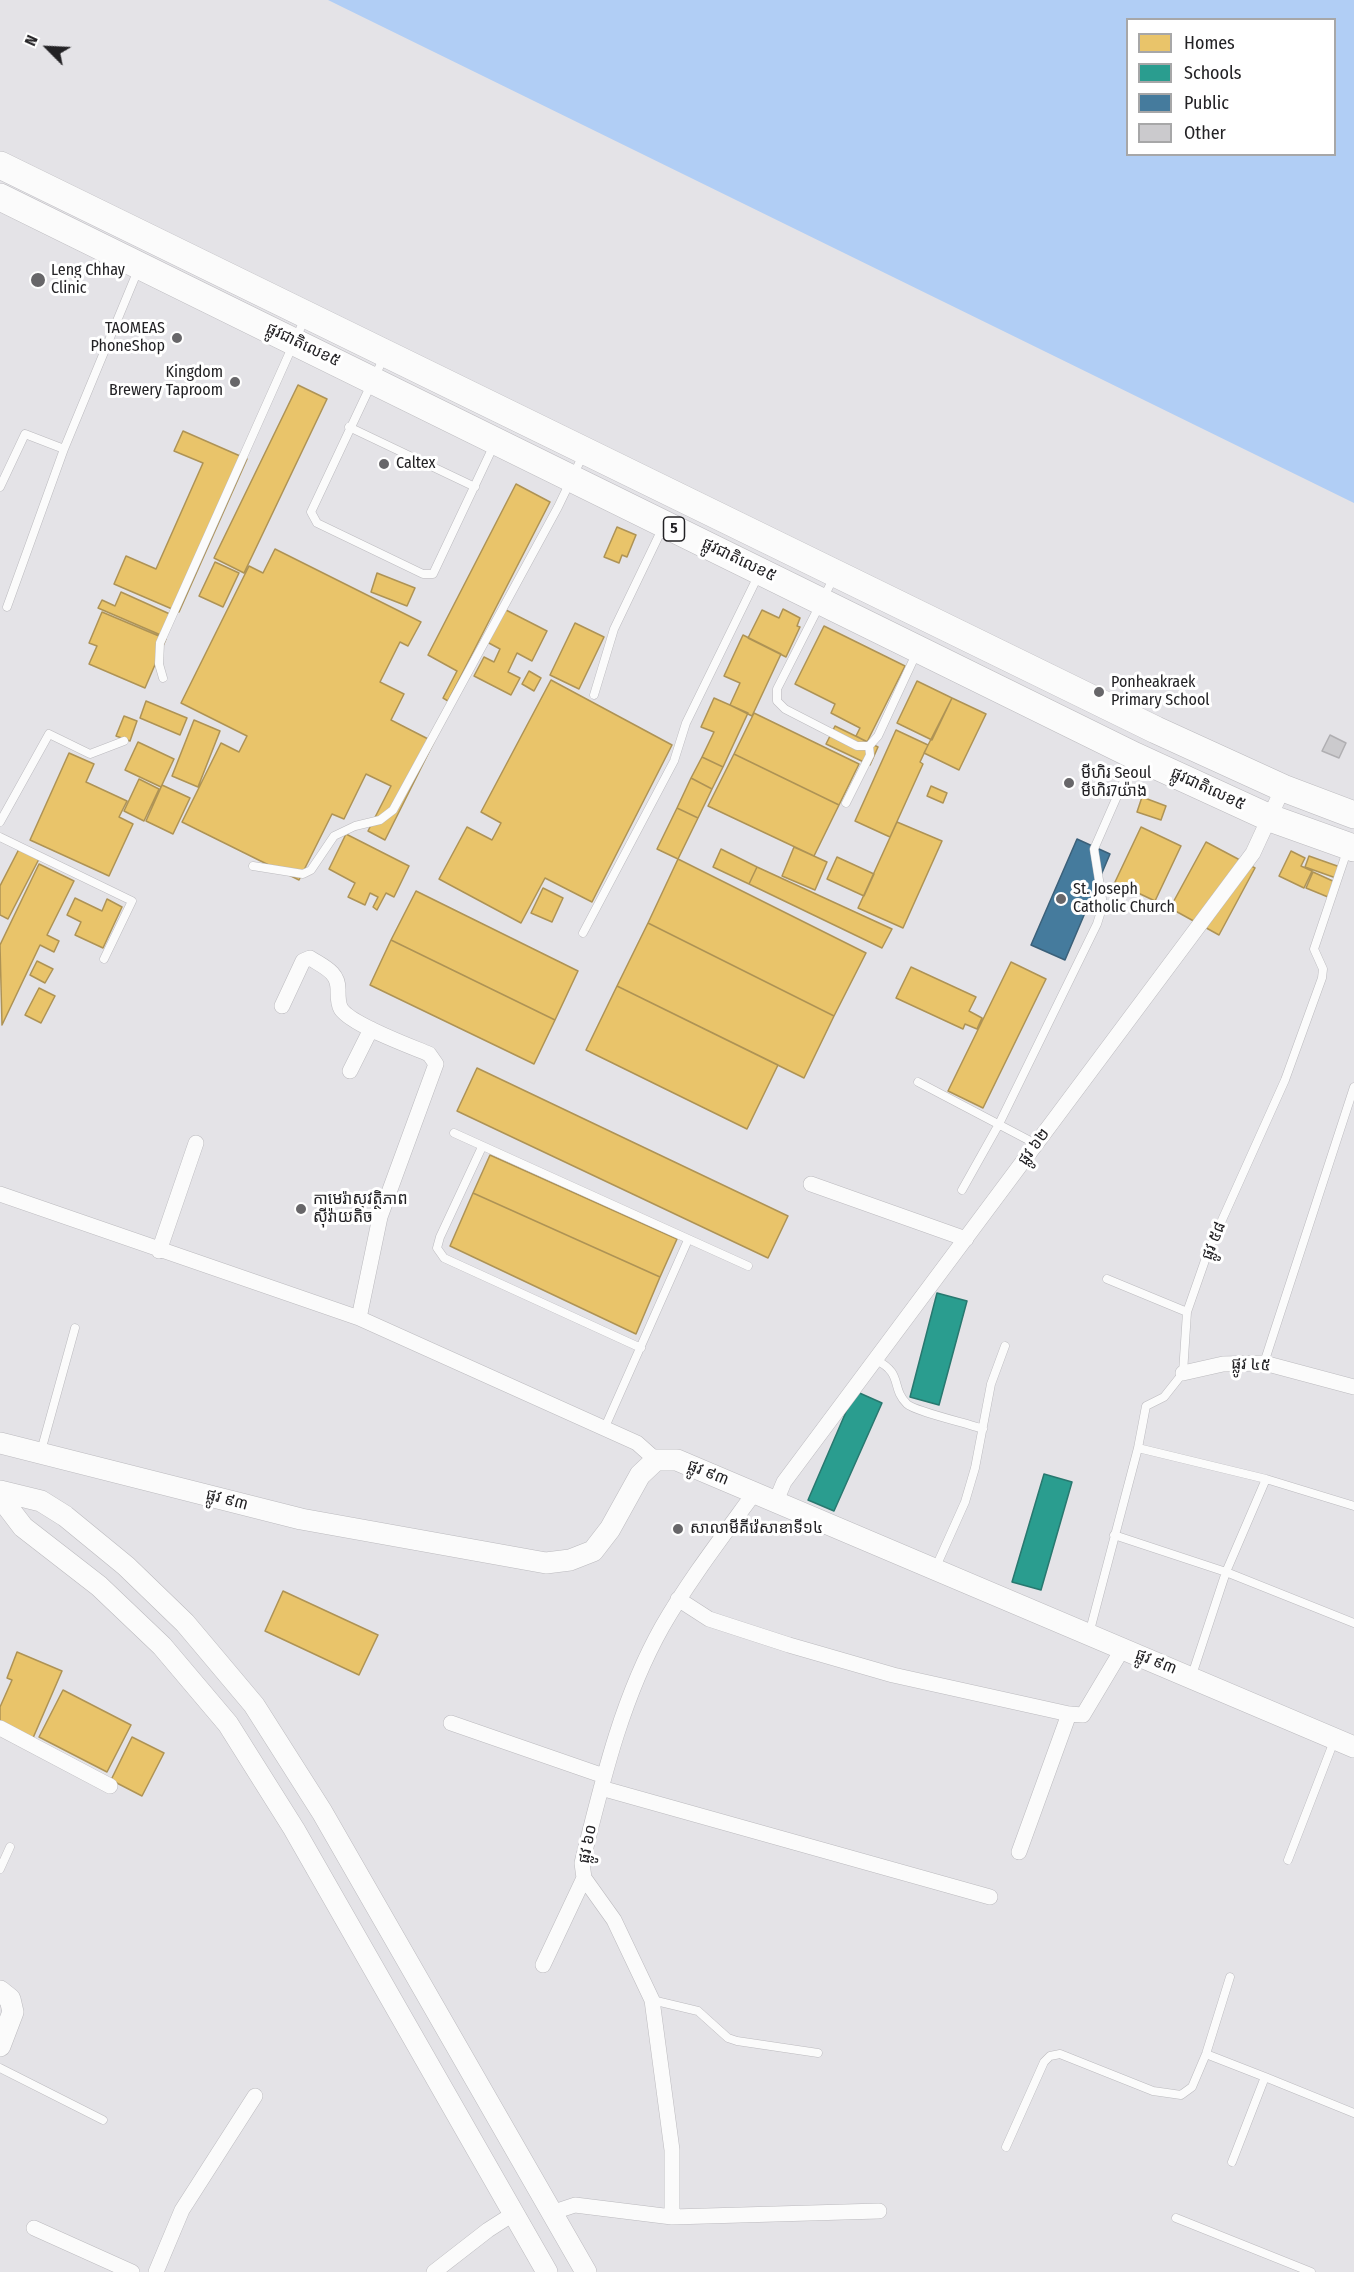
<!DOCTYPE html>
<meta charset="utf-8">
<style>
body{margin:0}
#map{position:relative;width:1354px;height:2272px;overflow:hidden;background:#e4e3e7;font-family:"Fira Sans Condensed",sans-serif}
canvas{display:block}
.legend{position:absolute;left:1126px;top:18px;width:210px;height:138px;box-sizing:border-box;background:#fff;border:2px solid #a7a7a8;margin:0;padding:8px 10px;list-style:none;font-size:18px;color:#232225}
.legend li{display:flex;align-items:center;gap:12px;height:30px}
.legend b{width:30px;border:2px solid #a7a7a8}
.north{position:absolute;left:18px;top:18px;width:60px;height:60px;-webkit-text-stroke:4px #fff;paint-order:stroke;rotate:294deg;font-size:16px;font-weight:700;line-height:24px;text-align:center;color:#232225}
.north::after{content:'';display:block;margin:auto;width:21px;height:27px;background:#232225;clip-path:polygon(50% 0,100% 100%,50% 72%,0 100%)}
</style>
<div id="map">
<canvas width="1354" height="2272"></canvas>
<ul class="legend">
<li><b style="height:16px;background:#e9c46a"></b>Homes</li>
<li><b style="height:16px;background:#2a9d8f"></b>Schools</li>
<li><b style="height:16px;background:#457b9d"></b>Public</li>
<li><b style="height:16px;background:#cbcacd"></b>Other</li>
</ul>
<div class="north">N</div>
</div>
<script>
const ctx = document.querySelector('canvas').getContext('2d');
ctx.lineJoin = 'round';
function fill(path, color) { ctx.fillStyle = color; ctx.fill(path, 'evenodd'); }
function strokePath(path, color, width, dash) { ctx.strokeStyle = color; ctx.lineWidth = width; ctx.lineCap = dash ? 'butt' : 'round'; ctx.setLineDash(dash || []); ctx.stroke(path); }
function write(font, color, halo, rows, align = 'center') {
  ctx.font = font + ' "Fira Sans Condensed","Noto Sans Khmer",sans-serif'; ctx.lineWidth = 6; ctx.setLineDash([]); ctx.textBaseline = 'middle'; ctx.strokeStyle = halo; ctx.fillStyle = color; for (const [text, x, y, turn = 0] of rows) {
    ctx.save(); ctx.translate(x, y); ctx.rotate((+turn || 0) * Math.PI / 180); ctx.textAlign = isNaN(turn) ? turn : align; if (halo) ctx.strokeText(text, 0, 0); ctx.fillText(text, 0, 0); ctx.restore();
  }
}
const water = new Path2D(`
 M 328,0 L 1354,0 L 1354,503 ZM 1128,20 L 1334,20 L 1334,154 L 1128,154 Z`);
const homes = new Path2D(`
 M 298,385 L 327,399 L 244,573 L 214,558 Z
 M 183,431 L 247,459 L 179,612 L 114,584 L 126,556 L 156,569 L 203,463 L 174,451 Z
 M 516,484 L 550,502 L 448,701 L 443,698 L 457,671 L 428,655 Z
 M 617,527 L 636,535 L 627,557 L 622,555 L 619,563 L 604,557 Z
 M 275,549 L 421,622 L 408,646 L 400,642 L 380,682 L 404,694 L 391,720 L 434,742 L 385,840 L 368,831 L 391,786 L 366,774 L 344,819 L 332,814 L 299,880 L 182,822 L 221,743 L 239,752 L 247,736 L 181,703 L 249,566 L 263,573 Z
 M 215,562 L 239,573 L 223,607 L 199,596 Z
 M 377,573 L 415,588 L 407,606 L 371,592 Z
 M 121,592 L 172,615 L 163,636 L 98,608 L 102,600 L 115,606 Z
 M 504,609 L 547,631 L 532,661 L 517,653 L 508,672 L 520,678 L 511,695 L 474,676 L 484,657 L 494,662 L 500,649 L 487,642 Z
 M 783,609 L 800,618 L 797,626 L 800,627 L 786,657 L 748,638 L 762,610 L 779,618 Z
 M 102,612 L 166,639 L 145,688 L 89,664 L 97,646 L 89,643 Z
 M 575,623 L 604,637 L 579,689 L 550,675 Z
 M 824,626 L 905,666 L 867,742 L 856,736 L 860,728 L 831,713 L 835,704 L 795,684 Z
 M 743,635 L 781,654 L 752,716 L 730,705 L 740,683 L 724,676 Z
 M 529,671 L 541,678 L 534,691 L 522,684 Z
 M 551,680 L 672,745 L 592,902 L 545,878 L 521,923 L 439,879 L 467,827 L 492,840 L 501,823 L 481,812 Z
 M 917,681 L 952,698 L 932,740 L 897,723 Z
 M 714,698 L 748,713 L 723,767 L 702,757 L 714,732 L 701,727 Z
 M 952,698 L 986,714 L 959,770 L 924,753 Z
 M 146,701 L 187,718 L 180,735 L 140,718 Z
 M 754,713 L 859,764 L 839,805 L 734,754 Z
 M 124,716 L 137,721 L 130,741 L 116,736 Z
 M 194,720 L 220,731 L 198,787 L 172,776 Z
 M 835,726 L 878,747 L 870,765 L 826,744 Z
 M 896,730 L 928,745 L 920,762 L 923,764 L 890,837 L 855,821 Z
 M 138,742 L 174,759 L 161,787 L 125,770 Z
 M 69,753 L 94,764 L 86,782 L 127,801 L 119,817 L 133,824 L 109,876 L 30,840 Z
 M 734,754 L 839,805 L 814,856 L 708,806 Z
 M 702,757 L 723,767 L 712,789 L 691,778 Z
 M 691,778 L 712,789 L 698,818 L 677,808 Z
 M 139,779 L 159,789 L 144,821 L 124,811 Z
 M 162,785 L 190,798 L 173,834 L 146,821 Z
 M 931,786 L 947,793 L 943,803 L 927,796 Z
 M 1142,797 L 1166,806 L 1161,820 L 1137,812 Z
 M 677,808 L 698,818 L 678,859 L 657,849 Z
 M 897,822 L 942,841 L 903,928 L 858,908 Z
 M 1141,827 L 1181,846 L 1155,901 L 1115,882 Z
 M 346,834 L 409,866 L 394,897 L 386,893 L 377,910 L 373,907 L 378,897 L 370,893 L 365,905 L 348,897 L 355,883 L 329,869 Z
 M 1206,842 L 1255,868 L 1219,935 L 1170,908 Z
 M 794,847 L 827,862 L 815,890 L 782,876 Z
 M 19,849 L 39,859 L 8,919 L 0,915 L 0,886 Z
 M 721,849 L 757,867 L 749,884 L 713,867 Z
 M 1291,851 L 1305,858 L 1301,866 L 1312,871 L 1304,888 L 1279,876 Z
 M 1309,856 L 1340,867 L 1336,878 L 1305,867 Z
 M 837,857 L 874,874 L 864,896 L 827,879 Z
 M 678,859 L 866,953 L 834,1016 L 648,923 Z
 M 39,864 L 74,881 L 47,935 L 59,941 L 54,952 L 40,945 L 2,1025 L 0,945 Z
 M 757,867 L 892,929 L 882,948 L 749,884 Z
 M 1313,872 L 1335,882 L 1328,897 L 1306,888 Z
 M 543,888 L 563,898 L 552,922 L 531,913 Z
 M 416,891 L 578,971 L 555,1020 L 391,940 Z
 M 75,898 L 102,911 L 107,899 L 122,907 L 103,948 L 75,935 L 81,922 L 67,915 Z
 M 648,923 L 834,1016 L 804,1078 L 617,986 Z
 M 391,940 L 555,1020 L 534,1064 L 370,985 Z
 M 37,961 L 53,969 L 45,983 L 30,975 Z
 M 1011,962 L 1046,979 L 983,1108 L 948,1091 Z
 M 911,967 L 976,997 L 969,1011 L 982,1018 L 977,1029 L 965,1024 L 963,1029 L 896,998 Z
 M 617,986 L 778,1065 L 747,1129 L 586,1050 Z
 M 39,988 L 55,996 L 41,1023 L 25,1015 Z
 M 477,1068 L 788,1216 L 768,1258 L 457,1111 Z
 M 490,1155 L 677,1239 L 660,1277 L 473,1193 Z
 M 473,1193 L 660,1277 L 636,1334 L 450,1246 Z
 M 283,1591 L 378,1635 L 359,1675 L 265,1631 Z
 M 17,1652 L 62,1671 L 33,1738 L 0,1724 L 0,1707 L 12,1680 L 7,1678 Z
 M 63,1690 L 131,1725 L 107,1772 L 39,1737 Z
 M 132,1737 L 164,1753 L 142,1796 L 111,1780 Z`);
const schools = new Path2D(`
 M 937,1293 L 967,1301 L 939,1405 L 910,1397 Z
 M 855,1391 L 882,1403 L 834,1511 L 808,1500 Z
 M 1044,1474 L 1072,1482 L 1041,1590 L 1012,1582 Z`);
const public = new Path2D(`
 M 1077,839 L 1110,854 L 1065,960 L 1031,945 Z`);
const building = new Path2D(`
 M 1330,735 L 1346,743 L 1339,758 L 1322,751 Z`);
const lane = new Path2D(`
 M 384,357 L 311,512 L 317,523 L 423,574 L 433,574 L 493,447
 M 349,427 L 475,487
 M 0,487 L 25,434 L 64,449
 M 834,577 L 777,689 L 777,701 L 785,709 L 857,746 L 869,746 L 878,736 L 916,654
 M 7,607 L 64,449 L 138,270
 M 163,678 L 159,664 L 160,643 L 305,318
 M 594,695 L 614,629 L 663,527
 M 846,803 L 870,755 L 869,746
 M 0,822 L 49,734 L 90,754 L 124,741
 M 0,837 L 132,901 L 104,959
 M 253,866 L 303,874 L 311,870 L 334,836 L 355,826 L 380,820 L 393,810 L 558,507 L 583,455
 M 583,933 L 674,761 L 686,723 L 759,574
 M 918,1082 L 1036,1144
 M 454,1133 L 748,1266
 M 482,1147 L 440,1237 L 437,1248 L 444,1258 L 641,1348
 M 962,1190 L 999,1124 L 1097,924 L 1103,905 L 1094,849 L 1133,760
 M 1107,1279 L 1187,1312
 M 876,1360 C 904,1374 890,1387 907,1404 C 914,1411 970,1424 983,1429
 M 1264,1363 L 1354,1087
 M 605,1427 L 688,1240
 M 1138,1448 L 1266,1479 L 1354,1506
 M 41,1451 L 75,1328
 M 1114,1535 L 1226,1572 L 1354,1623
 M 935,1569 L 965,1502 L 975,1468 L 991,1384 L 1005,1346
 M 1089,1634 L 1138,1448 L 1146,1406 L 1164,1397 L 1183,1373 L 1187,1312 L 1209,1249 L 1285,1080 L 1322,978 L 1323,969 L 1314,949 L 1347,851
 M 1192,1675 L 1226,1572 L 1266,1479
 M 1288,1860 L 1334,1741
 M 0,1869 L 10,1847
 M 652,2000 L 698,2011 L 728,2038 L 737,2041 L 818,2053
 M 1206,2054 L 1265,2077
 M 0,2068 L 103,2120
 M 1006,2147 L 1044,2062 L 1050,2056 L 1060,2054 L 1153,2091 L 1181,2095 L 1192,2087 L 1206,2054 L 1230,1977
 M 1232,2162 L 1265,2077 L 1354,2113
 M 1176,2218 L 1311,2272`);
const street = new Path2D(`
 M 282,1006 L 303,961 L 310,958 C 324,967 339,972 338,991 C 338,997 338,1004 341,1009 C 352,1025 410,1046 429,1054 L 436,1064 L 380,1217 L 359,1318
 M 350,1071 L 371,1029
 M 811,1184 L 966,1239
 M 0,1194 L 359,1318 L 637,1443 L 656,1460
 M 159,1251 L 196,1143
 M 1183,1373 L 1223,1364 L 1264,1363 L 1354,1387
 M 776,1501 L 784,1482 L 1253,853 L 1283,788
 M 678,1599 L 709,1619 L 789,1645 L 893,1675 L 1069,1714 L 1083,1715 L 1123,1648
 M 451,1723 L 604,1776
 M 0,1728 L 110,1786
 M 601,1788 L 990,1897
 M 1019,1852 L 1069,1714
 M 543,1965 L 584,1878
 M 551,2213 L 575,2205 L 672,2217 L 879,2211
 M 672,2217 L 672,2150 L 652,2000 L 614,1920 L 584,1878 L 582,1863 C 602,1783 621,1700 662,1627 C 689,1580 723,1536 755,1492
 M 34,2228 L 132,2272
 M 156,2272 L 182,2210 L 255,2096
 M 434,2272 L 488,2230 L 513,2214`);
const secondary = new Path2D(`
 M 0,1443 L 301,1519 L 546,1563 L 570,1560 L 593,1551 L 610,1529 L 640,1475 L 656,1460 L 677,1460 L 1354,1747
 M 0,1491 L 41,1501 L 65,1516 L 126,1566 L 185,1623 L 254,1705 L 322,1812 L 586,2272
 M 0,1497 L 23,1527 L 99,1586 L 162,1646 L 228,1724 L 294,1829 L 547,2272
 M 0,1991 L 10,1999 L 13,2012 L 0,2046`);
const highway = new Path2D(`
 M 0,165 L 1156,730 L 1283,788 L 1354,815
 M 0,197 L 1135,756 L 1270,818 L 1354,848`);
const markers = [
 [38,280,8,"#676669"],
 [177,338,6,"#676669"],
 [235,382,6,"#676669"],
 [384,464,6,"#676669"],
 [1099,692,6,"#676669"],
 [1069,783,6,"#676669"],
 [1061,899,6,"#676669"],
 [301,1209,6,"#676669"],
 [678,1529,6,"#676669"]
];
const shields = [
 [674,529,21]
];
const shieldNames = [
 ["5",674,529]
];
const poiNames = [
 ["Leng Chhay",51,271],
 ["Clinic",51,289],
 ["TAOMEAS",165,329,"right"],
 ["PhoneShop",165,347,"right"],
 ["Kingdom",223,373,"right"],
 ["Brewery Taproom",223,391,"right"],
 ["Caltex",396,464],
 ["Ponheakraek",1111,683],
 ["Primary School",1111,701],
 ["មីហិរ Seoul",1081,774],
 ["មីហិរ7យ៉ាង",1081,792],
 ["St. Joseph",1073,890],
 ["Catholic Church",1073,908],
 ["កាមេរ៉ាសុវត្ថិភាព",313,1200],
 ["ស៊ីវ៉ាយតិច",313,1218],
 ["សាលាមីគីវ៉េសាខាទី១៤",690,1529]
];
const streetNames = [
 ["ផ្លូវជាតិលេខ៥",303,345,26],
 ["ផ្លូវជាតិលេខ៥",739,560,26],
 ["ផ្លូវជាតិលេខ៥",1208,789,25],
 ["ផ្លូវ ៦២",1034,1147,-53],
 ["ផ្លូវ ៥៨",1214,1241,-68],
 ["ផ្លូវ ៤៥",1251,1365,3],
 ["ផ្លូវ ៩៣",708,1473,22],
 ["ផ្លូវ ៩៣",227,1500,15],
 ["ផ្លូវ ៩៣",1156,1662,22],
 ["ផ្លូវ ៦០",588,1844,-79]
];
fill(water, '#b1cef5');
fill(homes, '#e9c46a');
strokePath(homes, '#ae9355', 1.5);
fill(schools, '#2a9d8f');
strokePath(schools, '#28786f', 1.5);
fill(public, '#457b9d');
strokePath(public, '#3b6079', 1.5);
fill(building, '#cbcacd');
strokePath(building, '#b0afb2', 1.5);
strokePath(lane, '#bbbabe', 9);
strokePath(street, '#bbbabe', 16);
strokePath(secondary, '#bbbabe', 22);
strokePath(highway, '#bbbabe', 28);
strokePath(lane, '#fbfbfb', 8);
strokePath(street, '#fbfbfb', 15);
strokePath(secondary, '#fbfbfb', 21);
strokePath(highway, '#fbfbfb', 27);
for (const [x, y, r, color] of markers) { const dot = new Path2D(); dot.arc(x, y, r, 0, 2 * Math.PI); ctx.fillStyle = color; ctx.fill(dot); strokePath(dot, '#fff', 2); }
for (const [x, y, w] of shields) { const box = new Path2D(); box.roundRect(x - w / 2, y - 12, w, 24, 4.5); ctx.fillStyle = '#fff'; ctx.fill(box); strokePath(box, '#232225', 1.5); }
write('bold 15px', '#232225', null, shieldNames);
write('16px', '#232225', '#fff', poiNames, 'left');
write('16px', '#232225', '#fff', streetNames);
</script>
